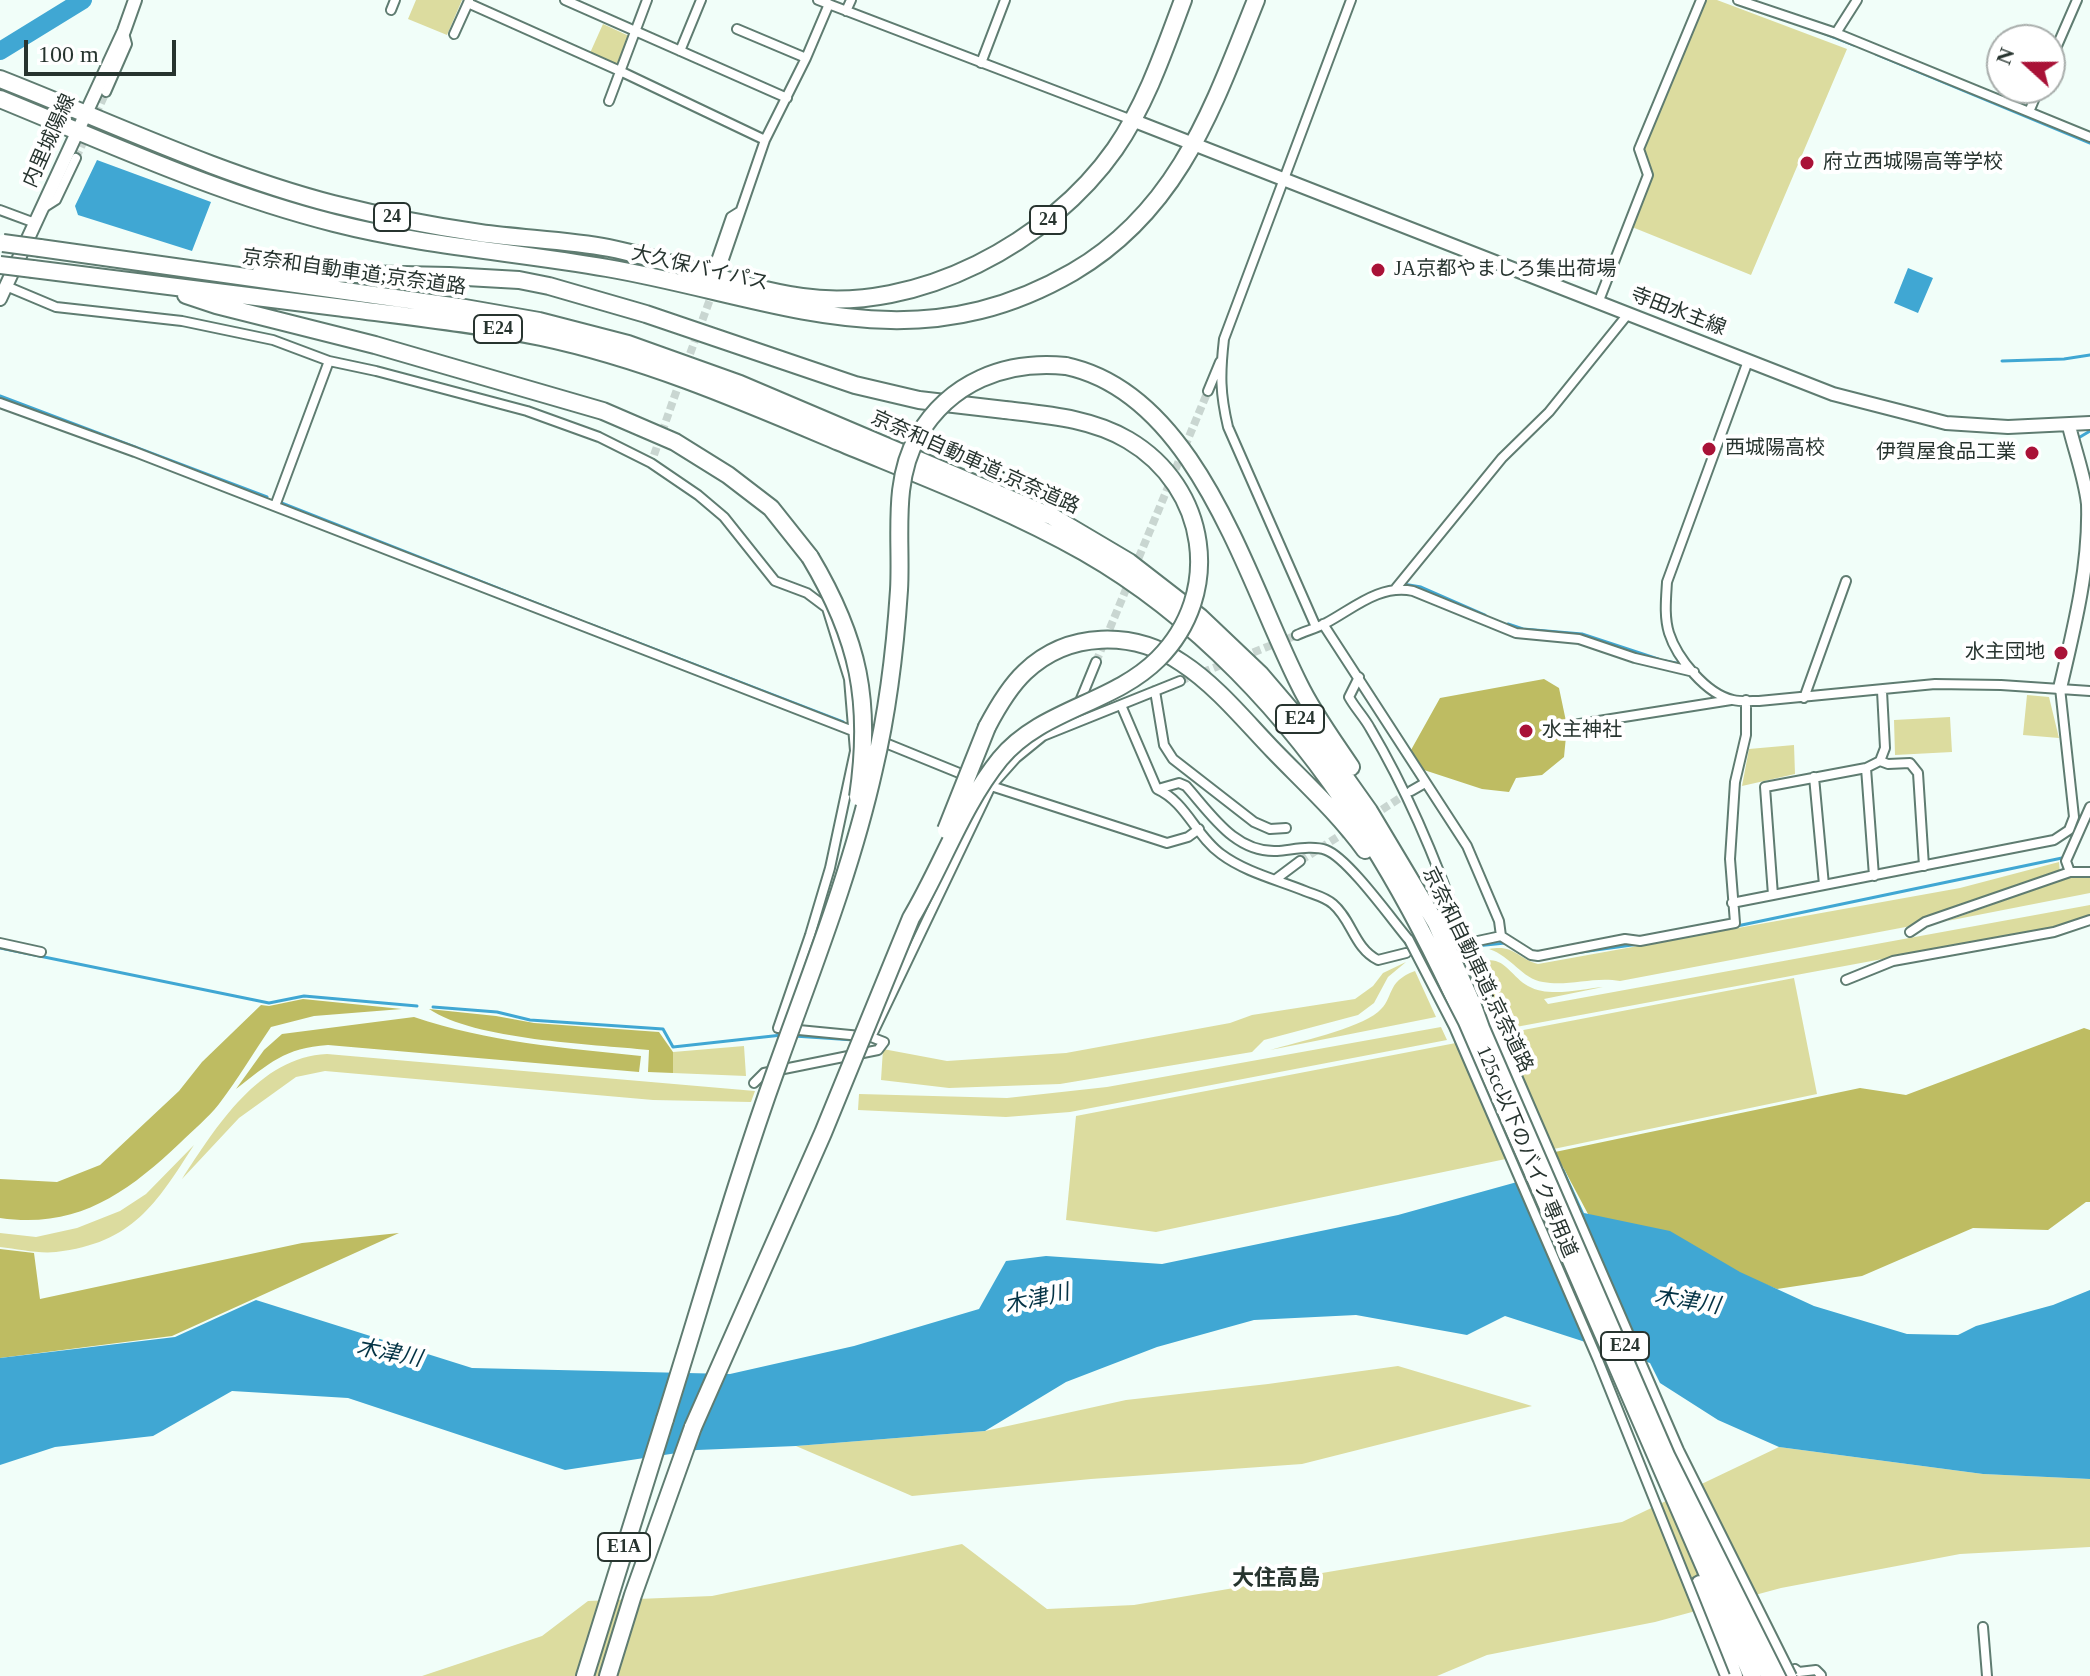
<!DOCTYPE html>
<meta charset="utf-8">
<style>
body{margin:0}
#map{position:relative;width:2090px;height:1676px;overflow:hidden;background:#f1fef9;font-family:"Times New Roman",serif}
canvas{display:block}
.north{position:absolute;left:1986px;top:24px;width:80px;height:80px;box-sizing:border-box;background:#fff;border:2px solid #a9aeac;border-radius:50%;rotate:291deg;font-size:22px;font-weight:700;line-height:32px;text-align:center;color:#27342f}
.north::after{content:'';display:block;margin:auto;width:28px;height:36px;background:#a91237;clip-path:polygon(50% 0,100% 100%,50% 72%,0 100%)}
.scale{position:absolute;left:24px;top:40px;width:152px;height:36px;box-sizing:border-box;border:4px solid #27342f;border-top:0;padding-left:10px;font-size:24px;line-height:28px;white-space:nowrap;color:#27342f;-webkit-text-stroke:6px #fff;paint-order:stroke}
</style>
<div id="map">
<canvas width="2090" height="1676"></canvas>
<div class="north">N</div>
<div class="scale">100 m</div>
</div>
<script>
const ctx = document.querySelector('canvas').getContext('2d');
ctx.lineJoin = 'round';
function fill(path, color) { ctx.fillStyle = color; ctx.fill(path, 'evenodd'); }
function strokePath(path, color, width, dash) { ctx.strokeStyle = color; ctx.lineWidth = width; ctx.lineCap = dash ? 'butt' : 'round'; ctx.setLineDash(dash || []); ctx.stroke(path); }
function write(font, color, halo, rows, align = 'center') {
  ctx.font = font + ' "Times New Roman","Noto Sans JP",serif'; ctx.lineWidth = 8; ctx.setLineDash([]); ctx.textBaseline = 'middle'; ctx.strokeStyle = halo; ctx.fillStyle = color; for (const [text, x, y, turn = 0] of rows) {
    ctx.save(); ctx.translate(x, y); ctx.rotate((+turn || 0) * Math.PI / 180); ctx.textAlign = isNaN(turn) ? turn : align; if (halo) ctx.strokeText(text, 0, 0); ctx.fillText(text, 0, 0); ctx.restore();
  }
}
const green = new Path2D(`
 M 416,0 L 462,0 L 447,35 L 408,19 Z
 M 1704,0 L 1717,0 L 1847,49 L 1751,275 L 1632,227 L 1652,176 L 1642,150 Z
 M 603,24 L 629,36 L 617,64 L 590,53 Z
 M 2027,695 L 2049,697 L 2059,738 L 2023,735 Z
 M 1950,717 L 1952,752 L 1895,755 L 1894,720 Z
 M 1794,745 L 1795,774 L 1742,786 L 1749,749 Z
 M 2059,862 L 2060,873 L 1911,926 L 1620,981 C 1594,976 1568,987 1543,982 C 1522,979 1511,956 1489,949 C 1514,944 1517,958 1538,964 L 1960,888 Z
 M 2072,876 L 2090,876 L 2090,893 L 1947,921 Z
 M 2090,905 L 2090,915 L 2055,927 L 1505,1029 L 1481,962 C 1504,954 1510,976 1528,986 C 1549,998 1581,989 1603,987 L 1544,999 L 1548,1004 Z
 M 1406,962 L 1388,977 L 1374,1003 L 1358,1015 L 1264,1040 L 1252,1052 L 1060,1084 L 949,1088 L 881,1080 L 883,1049 L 947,1061 L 1066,1053 L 1230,1023 L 1252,1015 L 1355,999 L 1373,986 L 1383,973 Z
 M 1415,971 L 1436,1017 L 1270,1050 C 1298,1042 1357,1029 1378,1012 C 1395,998 1385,982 1415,971 Z
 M 1794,978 L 1817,1094 L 1156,1232 L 1066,1220 L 1076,1116 Z
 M 1441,1027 L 1447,1040 L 1070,1112 L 1006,1117 L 858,1110 L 859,1094 L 1007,1098 L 1107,1087 Z
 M 744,1046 L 746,1076 L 673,1073 L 673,1052 Z
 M 327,1054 L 755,1091 L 751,1102 L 653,1100 L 325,1071 L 296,1077 L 239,1118 L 182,1179 C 216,1127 259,1057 327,1054 Z
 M 194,1145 C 156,1204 133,1243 56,1252 C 39,1254 18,1249 0,1247 L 0,1233 L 36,1237 L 77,1228 L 120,1211 L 146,1194 Z
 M 1398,1366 L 1532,1406 L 1302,1464 L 1091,1479 L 912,1496 L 796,1446 L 985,1431 L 1126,1400 L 1268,1384 Z
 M 1779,1447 L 1983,1474 L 2090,1479 L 2090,1547 L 1960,1554 L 1781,1588 L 1655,1622 L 1487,1655 L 1437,1676 L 422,1676 L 542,1636 L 588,1601 L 712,1596 L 962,1544 L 1047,1609 L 1134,1605 L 1622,1522 Z`);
const forest = new Path2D(`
 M 1544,679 L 1559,688 L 1567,726 L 1564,757 L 1542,775 L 1516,778 L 1509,792 L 1482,789 L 1424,770 L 1411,750 L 1440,698 Z
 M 303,999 L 402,1009 L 314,1016 L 271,1027 C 254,1052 238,1079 219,1104 C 208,1118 193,1130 180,1143 C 126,1194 77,1229 0,1218 L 0,1179 L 57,1182 L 100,1165 L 179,1091 L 202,1062 L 261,1005 L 269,1006 Z
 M 429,1009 L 496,1016 L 534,1023 L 659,1032 L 673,1052 L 673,1073 L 648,1072 L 649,1050 C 591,1044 475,1040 429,1009 Z
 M 414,1017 C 488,1042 564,1048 641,1056 L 639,1072 L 328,1045 C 284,1048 270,1063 236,1089 L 264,1050 L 282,1034 Z
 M 2084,1028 L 2090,1030 L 2090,1202 L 2086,1202 L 2048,1230 L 1973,1228 L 1862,1276 L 1777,1289 L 1588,1214 L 1555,1152 L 1860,1088 L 1906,1095 Z
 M 399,1233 L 172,1336 L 0,1358 L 0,1249 L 34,1253 L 40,1299 L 302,1243 Z`);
const water = new Path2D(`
 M 97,160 L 211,202 L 192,251 L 78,215 L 75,206 Z
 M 1908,268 L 1933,278 L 1918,313 L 1894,303 Z
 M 1564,1169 L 1584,1213 L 1670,1231 L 1740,1272 L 1814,1306 L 1907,1334 L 1958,1335 L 1976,1326 L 2053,1305 L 2090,1290 L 2090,1479 L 1983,1474 L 1779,1447 L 1718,1420 L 1660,1383 L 1650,1363 L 1505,1316 L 1467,1335 L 1356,1315 L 1254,1320 L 1157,1347 L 1066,1382 L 985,1431 L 796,1446 L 697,1450 L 565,1470 L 348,1398 L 232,1391 L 153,1436 L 55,1447 L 0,1465 L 0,1358 L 175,1337 L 256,1300 L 472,1368 L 730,1374 L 854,1346 L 979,1309 L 1006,1261 L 1046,1256 L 1162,1264 L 1398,1215 Z`);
const stream = new Path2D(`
 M 1813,29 L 1854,45
 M 1876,54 L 2090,143
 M 2002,361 L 2064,359 L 2090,355
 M 0,396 L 267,497
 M 2080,437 L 2090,431
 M 279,502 L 581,621
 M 1403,584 L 1421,587 L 1485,615
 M 589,624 L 843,722
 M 1508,624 L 1523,629 L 1582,634 L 1658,659
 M 1665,661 L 1681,664
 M 1737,926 L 2062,858
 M 1476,946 L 1505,943
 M 0,948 L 269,1003 L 304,996 L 417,1006
 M 1567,954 L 1639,944
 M 433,1007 L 497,1012 L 530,1020 L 663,1029 L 673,1047 L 782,1035
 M 794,1036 L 854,1040`);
const river = new Path2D(`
 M 0,51 L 83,0`);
const streetTunnel = new Path2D(`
 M 76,158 L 106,92
 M 686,365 L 713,291
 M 654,455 L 681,378
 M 1134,569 L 1208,391
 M 1242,657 L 1297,635
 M 1096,662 L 1129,582
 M 1180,681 L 1229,662
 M 1372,816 L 1411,791
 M 1300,861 L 1350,829`);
const street = new Path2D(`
 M 469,0 L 468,3 L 620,71 L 765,140
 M 565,0 L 787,98
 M 818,0 L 1132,120
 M 1738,0 L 1836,33 L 2090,137
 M 391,10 L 395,0
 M 846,11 L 851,0
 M 737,29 L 806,58
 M 1836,33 L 1857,0
 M 454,34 L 468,3
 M 680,51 L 701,0
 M 2050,62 L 2077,0
 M 981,63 L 1005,0
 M 106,92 L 127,44 L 124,33
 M 609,101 L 647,0
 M 2029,112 L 2039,88
 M 45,207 L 56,200 L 76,158
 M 0,210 L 35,223
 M 721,268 L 765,140 L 806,58 L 829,4
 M 711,275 L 731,217 L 739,212
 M 6,286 L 56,307 L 182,321 L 273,340 L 329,361 L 376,371 L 527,411 L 599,437 L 651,463 L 698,495 L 724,517 L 775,581 L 807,593 L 827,608 L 849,679 L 855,751 L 830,868 L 810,935 L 778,1028 L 871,1037 L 884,1042 L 878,1050 L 764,1073 L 754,1083
 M 1598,303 L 1648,175 L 1639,149 L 1701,0
 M 1748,361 L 1667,582 C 1666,599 1664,617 1669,633 C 1677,658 1706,694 1733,700 C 1741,702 1751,701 1759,701 L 1935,684 L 2001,685 L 2090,691
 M 1208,391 L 1220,362
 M 0,403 L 135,452 L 858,733
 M 275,506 L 329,361
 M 1396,588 L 1502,458 L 1549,412 L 1628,314
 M 1323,624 L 1467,846 L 1499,921 L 1501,936 L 1473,942
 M 1316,627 L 1228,427 C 1220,393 1220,374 1224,339 L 1351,0
 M 1297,635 C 1306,631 1317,628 1326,623 C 1354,608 1380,584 1413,591 L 1516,633 L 1579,639 L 1635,658 L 1694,672
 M 1359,677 L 1349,697 C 1355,708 1364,717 1370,728 C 1408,792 1438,864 1462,934
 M 1155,691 L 1164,745 L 1173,759 L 1254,822 L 1270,829 L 1286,828
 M 1804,698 L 1846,581
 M 1121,705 L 1157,789 C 1186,802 1196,836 1221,854 C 1245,872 1278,880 1305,891 C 1315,895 1325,897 1333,904 C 1352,920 1354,948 1378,960 L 1406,953
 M 1078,706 L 1096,662
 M 1567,726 L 1731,700
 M 878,740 L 969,777
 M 1880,761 L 1888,764 L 1910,763 L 1918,773 L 1924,866
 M 1866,768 L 1874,876
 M 1814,777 L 1824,885
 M 982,783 L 991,786 L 1016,758 L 1043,736 L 1180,681
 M 1158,789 L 1179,783 L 1186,786 C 1211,814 1235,853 1277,851 C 1292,850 1312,845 1326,850 C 1348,858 1392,920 1409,940
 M 1411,791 L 1425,783
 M 2070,872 L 2066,861 L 2090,807
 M 1276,879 L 1300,861
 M 1773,895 L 1765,787 L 1866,768 L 1880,761 L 1885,748 L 1882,691
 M 1732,903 L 2054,840 L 2069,830 L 2074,817 L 2060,688
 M 1910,932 L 1925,922 L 2070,872 L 2090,872
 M 1501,936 L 1531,955 L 1538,956 L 1625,939 L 1640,941 L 1735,923 L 1730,859 L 1735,782 L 1746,735 L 1746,700
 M 0,943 L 41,952
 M 1846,980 L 1893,961 L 2054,932 L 2090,920
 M 871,1037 L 991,786 L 1167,843 L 1188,837 L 1199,829
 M 1983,1627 L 1987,1676
 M 1795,1669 L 1799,1672 L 1816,1670 L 1821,1675 L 1820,1676`);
const secondary = new Path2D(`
 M 1132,120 L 1833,394 L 1946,423 L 2008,427 L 2090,423
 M 0,299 L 124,31 L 135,0
 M 2060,688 C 2074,629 2090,565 2088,504 C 2085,478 2075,451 2069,426`);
const highway = new Path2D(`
 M 0,79 C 110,122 218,174 333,204 C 381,216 431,226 480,233 C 523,239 567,240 609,248 C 674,261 736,287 802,297 C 917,314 1050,242 1115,149 C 1146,104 1164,51 1183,0
 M 0,99 C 110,144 219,194 334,223 C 424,246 516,252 607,268 C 774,297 909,367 1073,272 C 1179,210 1213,107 1256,0
 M 40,248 L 459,307 L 539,321 L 628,344 L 740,384 L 1053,517 L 1129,562 L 1200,617 L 1260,674 L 1330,756 L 1369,811 L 1436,923 L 1602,1293 L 1769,1676
 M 33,269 C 134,281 235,294 336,307 C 404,316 473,323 541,337 C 645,359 742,401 839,442 C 921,476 1006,508 1084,552 C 1196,616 1289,716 1359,824 C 1431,933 1480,1054 1533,1173 C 1607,1340 1678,1509 1752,1676
 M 261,272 L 449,276 L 519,280 L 549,286 L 646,314 L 855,385 L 919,400 L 1005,410
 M 186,295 L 216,305 L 375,345 L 603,411 L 675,442 L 728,475 L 771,508 L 810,557
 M 1066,366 C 1197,394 1246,579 1299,684 C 1313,713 1333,740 1351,767
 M 987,727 C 997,708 1009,687 1025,672 C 1068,631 1133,630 1182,663 C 1217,686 1245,721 1274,751 C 1305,783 1339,814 1365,850
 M 1724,1554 L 1783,1676
 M 1700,1584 L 1734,1676
 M 585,1676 L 665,1419
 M 608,1676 L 633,1595 L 693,1427`);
const streetBridge = new Path2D(`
 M 1462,934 L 1494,1023 L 1679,1450 L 1792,1676
 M 1409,940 L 1454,1027 L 1598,1360 L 1725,1676`);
const highwayBridge = new Path2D(`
 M 3,243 L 40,248
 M 0,265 L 33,269
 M 810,557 C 859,639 872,702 858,797
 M 946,830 L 987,727
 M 665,1419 C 702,1302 735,1183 777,1067 C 812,969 851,872 874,769 C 888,710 895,651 899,590 C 902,540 891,482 918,436 C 950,382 1005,360 1066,366
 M 693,1427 L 823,1133 L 911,918 C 942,866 962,806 1000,759 C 1041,709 1113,704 1158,659 C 1224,593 1208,487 1128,440 C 1091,418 1047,415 1005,410`);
const markers = [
 [1807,163,8,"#a91237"],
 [1378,270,8,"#a91237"],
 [1709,449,8,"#a91237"],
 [2032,453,8,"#a91237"],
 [2061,653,8,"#a91237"],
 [1526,731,8,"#a91237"]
];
const shields = [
 [392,217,36],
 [1048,220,36],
 [498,329,48],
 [1300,719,48],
 [1625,1346,48],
 [624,1547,52]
];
const shieldNames = [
 ["24",392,217],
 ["24",1048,220],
 ["E24",498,329],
 ["E24",1300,719],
 ["E24",1625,1346],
 ["E1A",624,1547]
];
const streetNames = [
 ["内里城陽線",50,141,-66],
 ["大久保バイパス",700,269,13],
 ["京奈和自動車道;京奈道路",354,273,8],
 ["寺田水主線",1678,312,21],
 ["京奈和自動車道;京奈道路",975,463,24],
 ["京奈和自動車道;京奈道路",1477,970,64],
 ["125cc以下のバイク専用道",1526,1152,67]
];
const poiNames = [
 ["府立西城陽高等学校",1823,163],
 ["JA京都やましろ集出荷場",1394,270],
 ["西城陽高校",1725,449],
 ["伊賀屋食品工業",2016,453,"right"],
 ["水主団地",2045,653,"right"],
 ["水主神社",1542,731]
];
const waterNames = [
 ["木津川",1037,1300,-13],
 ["木津川",1687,1302,9],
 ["木津川",389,1354,11]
];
const neighbourhoodNames = [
 ["大住高島",1276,1579]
];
fill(green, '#dcdc9f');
fill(forest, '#bebc62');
fill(water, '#40a7d3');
strokePath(stream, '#40a7d3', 3);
strokePath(river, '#40a7d3', 18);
strokePath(streetTunnel, '#c9d6d1', 8, [8, 4]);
strokePath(street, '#5f7c71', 12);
strokePath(secondary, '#5f7c71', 16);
strokePath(highway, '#5f7c71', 20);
strokePath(street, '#fff', 8);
strokePath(secondary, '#fff', 12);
strokePath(highway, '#fff', 16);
strokePath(streetBridge, '#5f7c71', 12, []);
strokePath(highwayBridge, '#5f7c71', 20, []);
strokePath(streetBridge, '#fff', 8);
strokePath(highwayBridge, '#fff', 16);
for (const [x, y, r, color] of markers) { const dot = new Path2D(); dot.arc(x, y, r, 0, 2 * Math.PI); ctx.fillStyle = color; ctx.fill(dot); strokePath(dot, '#fff', 3); }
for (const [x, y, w] of shields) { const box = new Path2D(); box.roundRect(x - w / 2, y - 14, w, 28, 6); ctx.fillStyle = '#fff'; ctx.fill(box); strokePath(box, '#27342f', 2); }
write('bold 18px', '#27342f', null, shieldNames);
write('20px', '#27342f', '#fff', streetNames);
write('20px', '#27342f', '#fff', poiNames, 'left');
write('italic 22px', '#043345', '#fff', waterNames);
write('bold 22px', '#27342f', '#fff', neighbourhoodNames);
</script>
